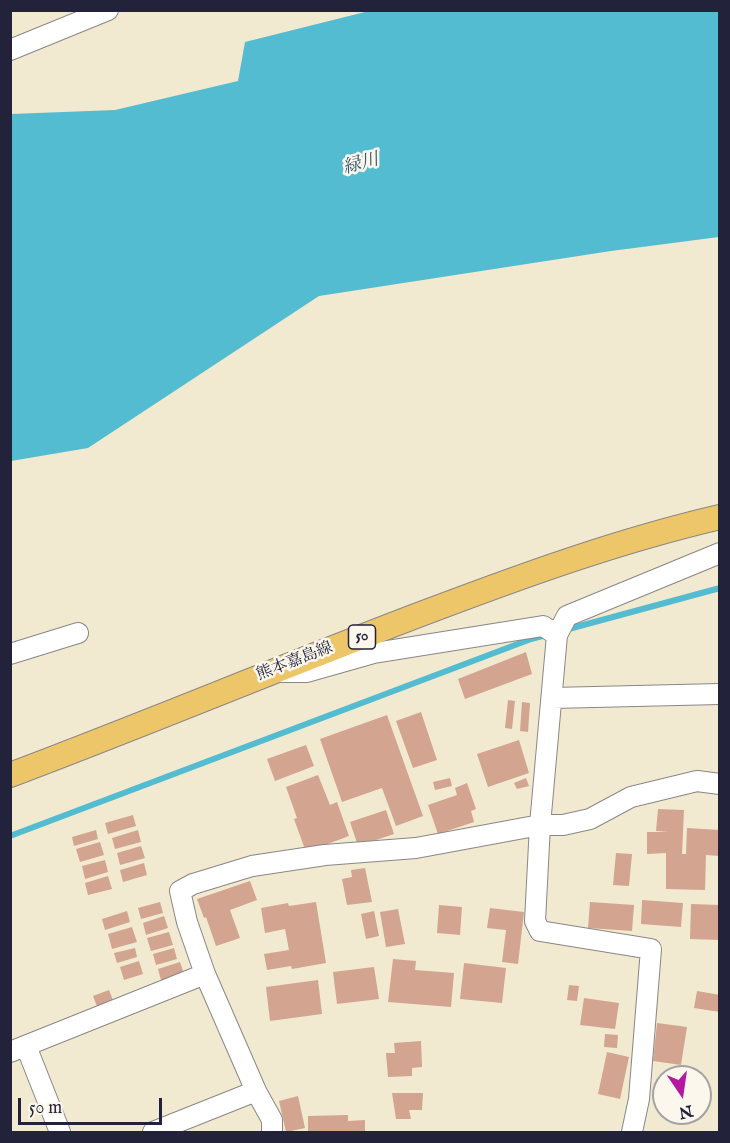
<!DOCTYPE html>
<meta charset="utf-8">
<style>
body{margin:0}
#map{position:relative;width:730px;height:1143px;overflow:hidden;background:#f1ead1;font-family:"IM FELL English",serif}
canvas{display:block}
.frame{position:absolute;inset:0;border:12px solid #22223b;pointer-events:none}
.north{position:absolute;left:652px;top:1065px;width:60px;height:60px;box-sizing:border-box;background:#fbf7ec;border:2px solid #a4a2a5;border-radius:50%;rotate:167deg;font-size:16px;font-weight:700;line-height:24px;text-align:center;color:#22223b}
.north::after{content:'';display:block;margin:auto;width:21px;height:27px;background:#b5179e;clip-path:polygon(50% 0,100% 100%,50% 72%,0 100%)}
.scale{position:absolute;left:18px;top:1098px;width:144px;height:27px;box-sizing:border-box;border:3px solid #22223b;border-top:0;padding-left:8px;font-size:18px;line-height:21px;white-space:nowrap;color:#22223b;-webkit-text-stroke:4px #fbf7ec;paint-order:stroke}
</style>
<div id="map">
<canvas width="730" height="1143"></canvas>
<div class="frame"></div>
<div class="north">N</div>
<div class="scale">50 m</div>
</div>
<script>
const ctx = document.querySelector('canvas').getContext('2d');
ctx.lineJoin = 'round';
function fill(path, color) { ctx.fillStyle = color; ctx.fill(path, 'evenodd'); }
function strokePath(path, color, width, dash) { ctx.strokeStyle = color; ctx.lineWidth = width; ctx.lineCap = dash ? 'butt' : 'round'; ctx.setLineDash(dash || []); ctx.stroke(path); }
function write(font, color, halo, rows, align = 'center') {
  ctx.font = font + ' "IM FELL English","Noto Serif JP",serif'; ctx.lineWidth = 5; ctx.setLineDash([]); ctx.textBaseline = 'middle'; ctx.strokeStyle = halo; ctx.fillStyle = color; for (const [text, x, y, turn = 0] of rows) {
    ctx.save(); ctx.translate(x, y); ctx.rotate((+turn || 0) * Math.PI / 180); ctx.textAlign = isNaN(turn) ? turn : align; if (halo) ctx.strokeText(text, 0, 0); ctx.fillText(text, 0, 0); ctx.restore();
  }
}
const water = new Path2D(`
 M 373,10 L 719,11 L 719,237 L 611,251 L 319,296 L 88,448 L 11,461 L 11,114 L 115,110 L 238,81 L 245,42 Z`);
const stream = new Path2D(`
 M 565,630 L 720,588
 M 10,836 L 531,639 L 546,635`);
const building = new Path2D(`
 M 526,652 L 532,674 L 465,699 L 458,679 Z
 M 508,700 L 515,701 L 512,729 L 505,728 Z
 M 522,702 L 530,703 L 528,732 L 520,731 Z
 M 421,712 L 437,760 L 413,768 L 396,721 Z
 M 387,715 L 423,816 L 396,826 L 382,788 L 342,802 L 320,739 Z
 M 519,740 L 529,773 L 488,787 L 477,754 Z
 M 306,745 L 314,766 L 275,781 L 267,759 Z
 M 318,775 L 330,805 L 337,802 L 349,836 L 306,852 L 294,819 L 297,818 L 286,787 Z
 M 450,778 L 452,786 L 435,790 L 433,782 Z
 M 526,778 L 529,786 L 517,789 L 514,783 Z
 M 467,783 L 476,809 L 471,811 L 474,822 L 438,834 L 428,805 L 457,795 L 455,788 Z
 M 658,809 L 684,810 L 682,854 L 686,854 L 687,828 L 720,830 L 720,856 L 706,855 L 705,890 L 666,889 L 666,853 L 647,854 L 647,832 L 669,832 L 656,831 Z
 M 386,810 L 394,834 L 358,846 L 350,822 Z
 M 133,815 L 136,826 L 108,834 L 105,823 Z
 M 96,830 L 98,839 L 74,846 L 72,837 Z
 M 138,830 L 141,842 L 115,849 L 112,838 Z
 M 100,842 L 104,855 L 80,862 L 76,849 Z
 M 141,846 L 145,858 L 120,865 L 117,853 Z
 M 616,853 L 632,854 L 629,886 L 613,885 Z
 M 105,860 L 108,872 L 85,879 L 82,866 Z
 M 144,863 L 147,875 L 123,882 L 120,870 Z
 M 365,868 L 372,902 L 347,905 L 342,879 L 352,877 L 351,870 Z
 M 108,876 L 112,889 L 88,895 L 85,883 Z
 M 250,881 L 257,900 L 230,910 L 240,938 L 216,946 L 206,917 L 204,918 L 197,899 Z
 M 642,900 L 683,903 L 681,927 L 641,924 Z
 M 160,902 L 163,913 L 141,919 L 138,908 Z
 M 316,902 L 326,963 L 292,969 L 291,966 L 267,970 L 264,954 L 289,950 L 285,929 L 265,933 L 261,908 L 288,903 L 289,906 Z
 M 590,902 L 634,905 L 632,931 L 588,928 Z
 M 691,904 L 720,905 L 720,940 L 690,939 Z
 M 439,905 L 462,907 L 460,935 L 437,933 Z
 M 490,908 L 524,912 L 518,964 L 502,962 L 506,930 L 487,928 Z
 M 398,909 L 405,944 L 386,947 L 380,912 Z
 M 127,911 L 130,922 L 105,930 L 102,919 Z
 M 374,911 L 379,936 L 366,939 L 361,914 Z
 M 164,916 L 168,928 L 146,935 L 143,923 Z
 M 132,927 L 137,942 L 112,949 L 108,934 Z
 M 169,932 L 173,945 L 151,951 L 147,938 Z
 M 135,948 L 137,957 L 117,963 L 114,953 Z
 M 174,948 L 177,959 L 156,965 L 153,954 Z
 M 393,959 L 416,961 L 415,970 L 454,973 L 451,1007 L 388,1002 Z
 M 139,961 L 143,974 L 124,980 L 120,967 Z
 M 180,962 L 184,974 L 161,980 L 158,969 Z
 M 464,963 L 506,968 L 502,1003 L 460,999 Z
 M 374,967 L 379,999 L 337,1004 L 333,972 Z
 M 318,980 L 322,1014 L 270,1021 L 266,987 Z
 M 569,985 L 579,986 L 577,1001 L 567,1000 Z
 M 109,990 L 114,1003 L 98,1009 L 93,996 Z
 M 697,991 L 720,995 L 720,1012 L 694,1008 Z
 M 584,998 L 619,1003 L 615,1029 L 580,1025 Z
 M 657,1023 L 687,1027 L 681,1065 L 653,1061 Z
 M 605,1034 L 618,1035 L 617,1048 L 604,1047 Z
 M 421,1041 L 422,1067 L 412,1068 L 412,1076 L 388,1077 L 386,1053 L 395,1053 L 394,1043 Z
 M 607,1052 L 629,1057 L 620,1099 L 598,1094 Z
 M 392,1093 L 423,1093 L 422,1110 L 409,1110 L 411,1119 L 396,1119 Z
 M 298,1096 L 305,1128 L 286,1132 L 279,1101 Z
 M 348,1115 L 348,1121 L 365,1120 L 365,1132 L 308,1132 L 308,1116 Z`);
const minor = new Path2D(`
 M 10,50 L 108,10
 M 10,654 L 78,633
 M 279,672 L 307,672 L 374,653 L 543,626 L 557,635
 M 552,698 L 720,694
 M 26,1046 L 60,1132
 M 10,1052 L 205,974
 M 153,1132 L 256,1091
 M 272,1132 L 272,1120 L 256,1091 L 205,974 L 187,922 L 180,891 L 193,884 L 252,866 L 325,855 L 416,848 L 540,825 L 563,825 L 590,819 L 631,797 L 697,781 L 720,784
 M 632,1132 L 639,1099 L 651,949 L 540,931 L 535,921 L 540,825 L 557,635 L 567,616 L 720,553`);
const major = new Path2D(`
 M 10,775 C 148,723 284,666 421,614 C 519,577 617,541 720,517`);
const shields = [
 [362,637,27]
];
const shieldNames = [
 ["50",362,637]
];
const streetNames = [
 ["熊本嘉島線",295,662,-21]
];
const waterNames = [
 ["緑川",361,165,-15]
];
fill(water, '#53bcd0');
strokePath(stream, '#53bcd0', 6);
fill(building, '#d3a48f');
strokePath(minor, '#8a8686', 22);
strokePath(major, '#8a8686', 26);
strokePath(minor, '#fff', 20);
strokePath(major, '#ecc669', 24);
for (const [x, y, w] of shields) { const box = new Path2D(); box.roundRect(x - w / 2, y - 12, w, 24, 4.5); ctx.fillStyle = '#fbf7ec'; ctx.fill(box); strokePath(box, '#22223b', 1.5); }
write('bold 15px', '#22223b', null, shieldNames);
write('16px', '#22223b', '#fbf7ec', streetNames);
write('italic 18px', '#33586f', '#fbf7ec', waterNames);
</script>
